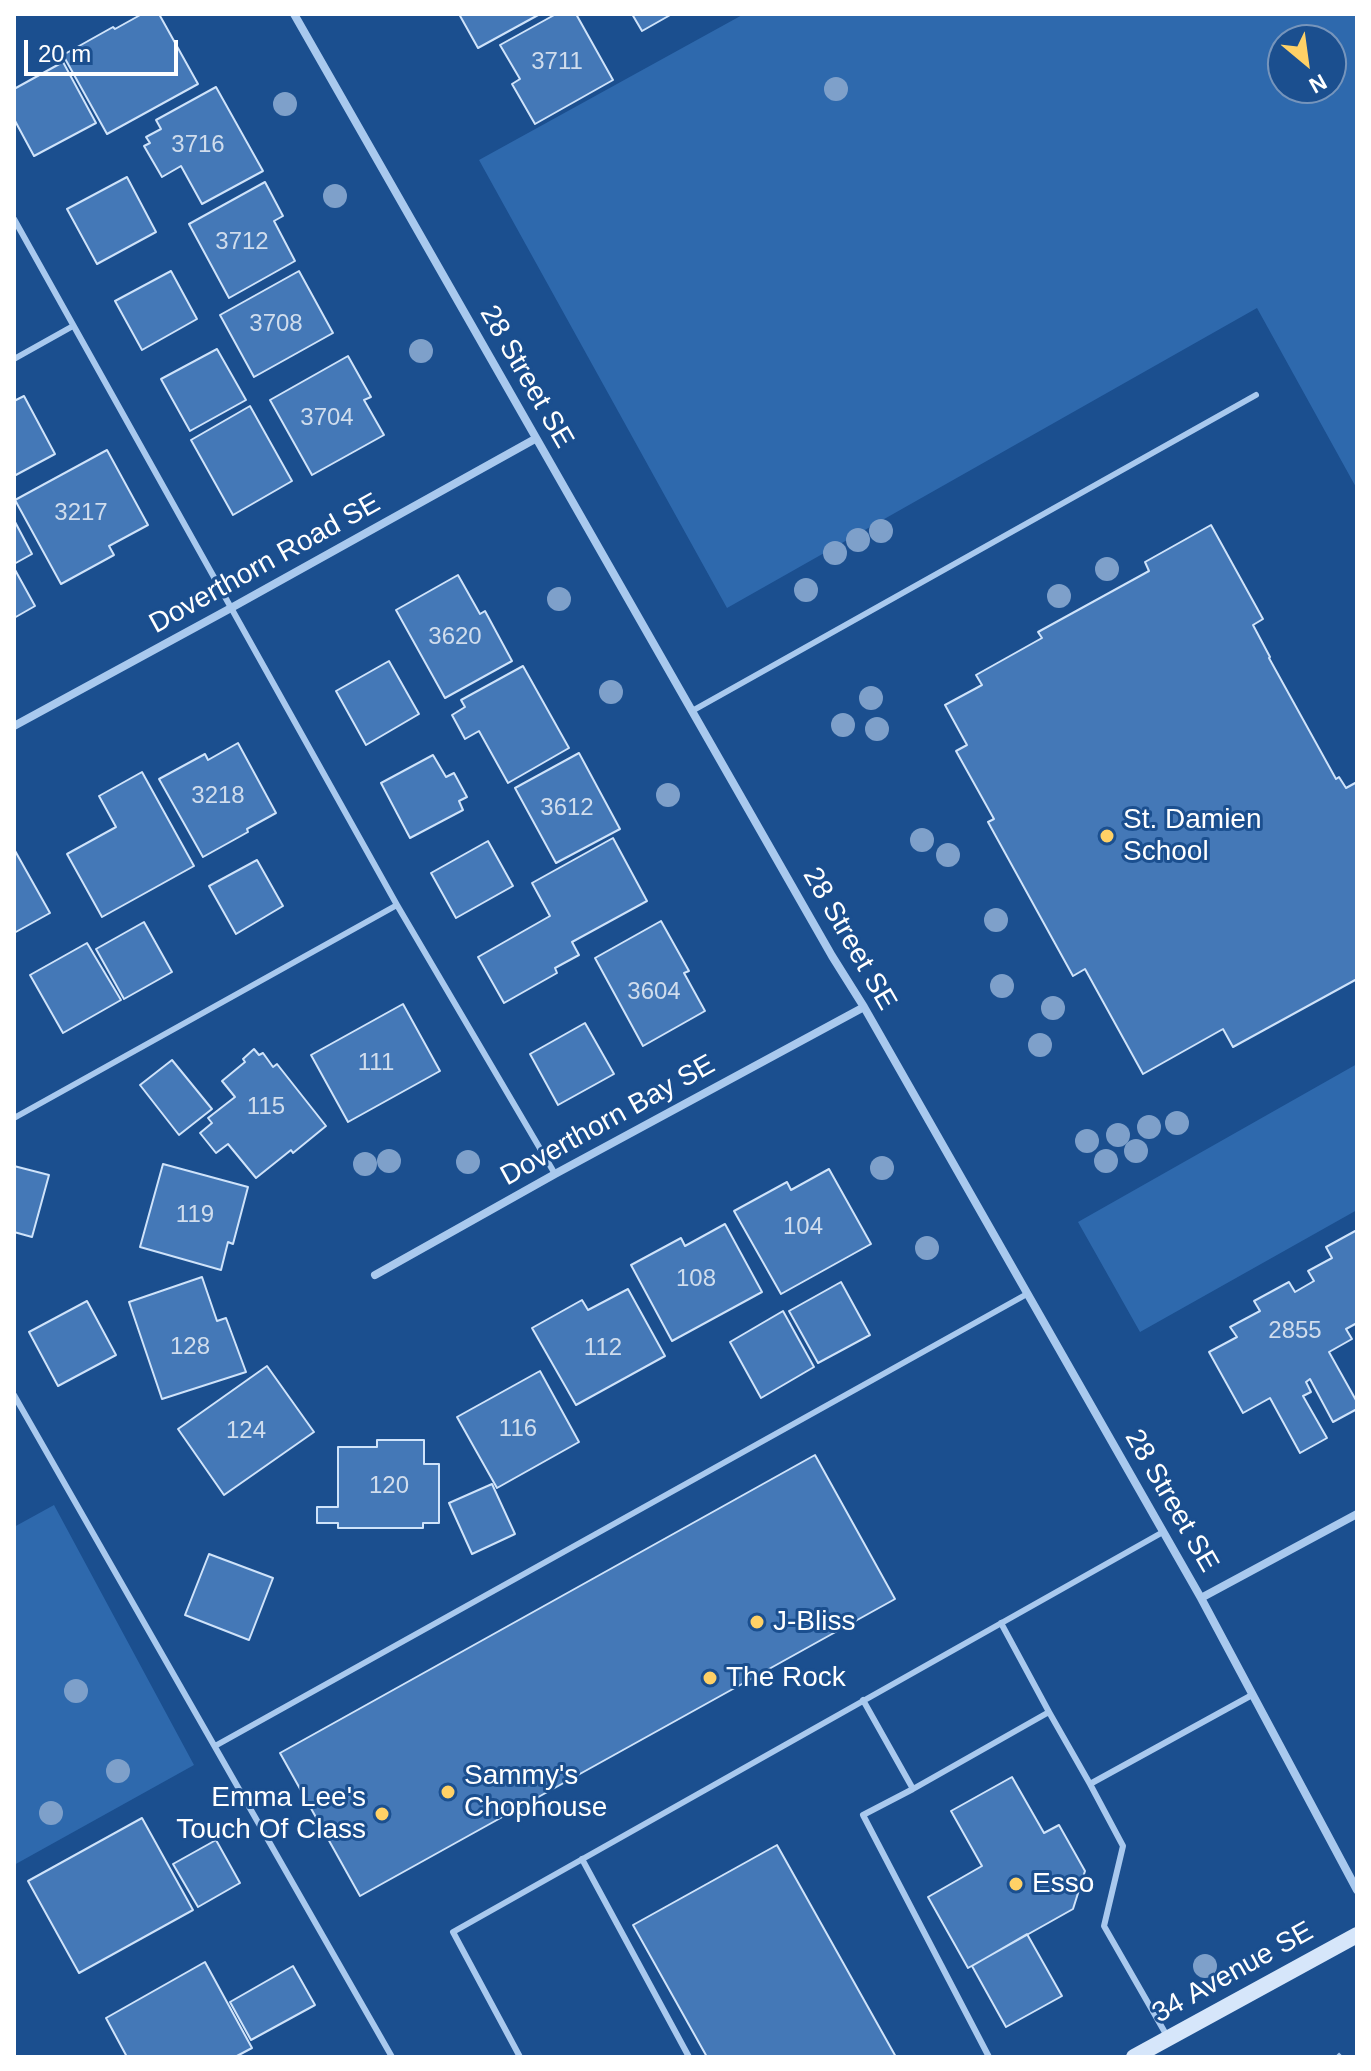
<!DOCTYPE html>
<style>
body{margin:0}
#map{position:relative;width:1371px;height:2071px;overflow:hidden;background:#1b4f8f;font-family:Arial,sans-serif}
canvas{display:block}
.frame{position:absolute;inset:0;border:16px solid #fff;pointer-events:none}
.north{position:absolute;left:1267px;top:24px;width:80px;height:80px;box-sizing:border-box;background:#1b4f8f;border:2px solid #7695bc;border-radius:50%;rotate:151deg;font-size:22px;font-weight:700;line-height:32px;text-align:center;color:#fff}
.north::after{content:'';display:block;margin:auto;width:28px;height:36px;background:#ffd166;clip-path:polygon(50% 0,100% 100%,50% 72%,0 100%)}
.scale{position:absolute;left:24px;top:40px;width:154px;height:36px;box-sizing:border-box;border:4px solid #fff;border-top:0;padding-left:10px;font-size:24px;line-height:28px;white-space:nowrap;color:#fff;-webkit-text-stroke:6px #1b4f8f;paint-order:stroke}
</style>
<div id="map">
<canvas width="1371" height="2071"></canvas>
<div class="frame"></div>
<div class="north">N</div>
<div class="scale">20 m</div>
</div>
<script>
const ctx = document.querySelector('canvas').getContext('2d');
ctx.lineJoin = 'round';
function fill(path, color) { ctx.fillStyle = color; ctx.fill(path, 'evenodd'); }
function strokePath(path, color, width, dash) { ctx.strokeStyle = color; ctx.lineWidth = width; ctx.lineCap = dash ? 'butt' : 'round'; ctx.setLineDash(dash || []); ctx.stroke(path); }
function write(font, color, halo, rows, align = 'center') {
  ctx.font = font + ' Arial,sans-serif'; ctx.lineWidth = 6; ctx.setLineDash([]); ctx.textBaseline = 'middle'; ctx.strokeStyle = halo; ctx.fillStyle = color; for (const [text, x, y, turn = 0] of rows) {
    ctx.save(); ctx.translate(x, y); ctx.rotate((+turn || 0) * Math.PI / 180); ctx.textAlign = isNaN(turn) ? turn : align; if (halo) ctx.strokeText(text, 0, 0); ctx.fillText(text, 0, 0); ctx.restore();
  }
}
const green = new Path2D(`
 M 744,14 L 1357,14 L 1357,489 L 1257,308 L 727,608 L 479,160 ZM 1283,40 L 1331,40 L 1331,88 L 1283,88 Z
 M 1357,1064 L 1357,1210 L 1140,1332 L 1078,1222 Z
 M 54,1505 L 194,1765 L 14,1865 L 14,1527 Z`);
const building = new Path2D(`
 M 142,14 L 159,14 L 198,84 L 107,134 L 63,55 L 113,27 L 115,29 Z
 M 459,14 L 540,14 L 478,48 Z
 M 556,14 L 576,14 L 613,80 L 535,124 L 512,84 L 520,79 L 500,45 Z
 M 632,14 L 672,14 L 642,31 Z
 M 63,62 L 96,123 L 34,156 L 14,119 L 14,89 Z
 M 216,87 L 263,171 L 202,204 L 181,166 L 162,177 L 144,146 L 150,143 L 146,137 L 161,129 L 156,120 Z
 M 127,177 L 156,232 L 97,264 L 67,209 Z
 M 265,182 L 283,216 L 274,221 L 295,261 L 229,298 L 189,224 Z
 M 171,271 L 197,319 L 142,350 L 115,301 Z
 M 299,271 L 333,333 L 254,377 L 220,315 Z
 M 217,349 L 246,400 L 190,431 L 161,379 Z
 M 348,356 L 371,397 L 364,400 L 384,435 L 312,475 L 270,400 Z
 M 24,396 L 55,454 L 14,476 L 14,401 Z
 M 250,406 L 292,481 L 233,515 L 191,440 Z
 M 107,450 L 148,525 L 109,546 L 114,555 L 61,584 L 15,500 Z
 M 14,520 L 32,554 L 14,564 Z
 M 1211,525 L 1263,619 L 1253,625 L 1270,657 L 1269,658 L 1336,779 L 1339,777 L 1346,788 L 1357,782 L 1357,979 L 1233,1047 L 1223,1029 L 1143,1074 L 1085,969 L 1073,976 L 988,822 L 994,819 L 956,751 L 967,745 L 945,705 L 982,685 L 976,675 L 1042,638 L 1038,632 L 1149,571 L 1145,562 Z
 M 14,568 L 35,606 L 14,618 Z
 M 458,575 L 480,614 L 485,611 L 512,661 L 445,698 L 396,610 Z
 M 389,661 L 419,714 L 366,745 L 336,691 Z
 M 523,666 L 569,748 L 508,783 L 479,731 L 465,739 L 452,715 L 465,707 L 461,700 Z
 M 238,743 L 276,813 L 247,829 L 248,832 L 203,857 L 159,779 L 205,754 L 208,760 Z
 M 579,753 L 620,829 L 556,863 L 515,788 Z
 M 433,755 L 446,777 L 454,773 L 467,797 L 459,801 L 463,810 L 410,838 L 381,783 Z
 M 142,772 L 194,866 L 102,917 L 67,854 L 116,827 L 99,796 Z
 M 613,838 L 647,901 L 572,942 L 579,955 L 555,968 L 557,973 L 504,1003 L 478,957 L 550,916 L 532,883 Z
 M 488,841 L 513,886 L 456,918 L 431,873 Z
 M 14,849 L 50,913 L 14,933 Z
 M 257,860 L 283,906 L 236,934 L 209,886 Z
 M 661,921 L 689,971 L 684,973 L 705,1011 L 643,1046 L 595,958 Z
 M 144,922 L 172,972 L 124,999 L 96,949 Z
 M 87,943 L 121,1000 L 63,1033 L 30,975 Z
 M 403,1004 L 440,1071 L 348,1122 L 311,1055 Z
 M 585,1023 L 614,1074 L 558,1105 L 530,1054 Z
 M 254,1049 L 259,1055 L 263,1053 L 273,1067 L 277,1064 L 326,1126 L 293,1153 L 291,1150 L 256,1178 L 228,1144 L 216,1153 L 200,1133 L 212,1123 L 208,1118 L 235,1097 L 222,1081 L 245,1062 L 243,1059 Z
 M 172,1060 L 212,1109 L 179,1135 L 140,1085 Z
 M 163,1164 L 248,1187 L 233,1244 L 228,1242 L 221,1270 L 140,1247 Z
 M 14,1166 L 49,1175 L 32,1237 L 14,1232 Z
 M 829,1169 L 871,1244 L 781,1294 L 734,1211 L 787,1182 L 791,1190 Z
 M 725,1224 L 762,1292 L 672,1341 L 631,1265 L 681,1238 L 685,1246 Z
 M 1357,1230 L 1357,1323 L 1346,1329 L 1352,1339 L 1329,1352 L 1357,1402 L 1357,1409 L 1333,1422 L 1310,1379 L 1306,1382 L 1311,1392 L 1303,1396 L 1327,1438 L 1300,1453 L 1270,1398 L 1243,1413 L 1209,1352 L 1237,1337 L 1230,1327 L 1260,1311 L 1254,1301 L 1289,1282 L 1295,1292 L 1314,1281 L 1308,1271 L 1332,1258 L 1326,1247 Z
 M 202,1277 L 217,1321 L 226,1318 L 246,1372 L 162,1399 L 129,1302 Z
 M 841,1282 L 870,1335 L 818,1363 L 789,1311 Z
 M 628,1289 L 665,1356 L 576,1405 L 532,1328 L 582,1300 L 588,1310 Z
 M 87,1301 L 116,1355 L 58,1386 L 29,1332 Z
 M 783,1311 L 814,1367 L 761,1398 L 730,1342 Z
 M 267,1366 L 314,1432 L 224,1495 L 178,1429 Z
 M 540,1371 L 579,1442 L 497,1488 L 457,1417 Z
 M 377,1440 L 424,1440 L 424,1464 L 439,1464 L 439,1523 L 423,1523 L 423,1528 L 338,1528 L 338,1523 L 317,1523 L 317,1507 L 338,1507 L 338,1447 L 377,1447 Z
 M 815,1455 L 895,1599 L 360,1896 L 280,1753 Z
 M 492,1484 L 515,1534 L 472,1554 L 449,1503 Z
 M 209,1554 L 273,1578 L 249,1640 L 185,1615 Z
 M 1012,1777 L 1044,1833 L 1059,1825 L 1085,1871 L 1073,1909 L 968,1968 L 928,1897 L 982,1866 L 951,1811 Z
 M 142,1818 L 193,1910 L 79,1973 L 28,1881 Z
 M 216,1840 L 240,1883 L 198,1907 L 173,1864 Z
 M 777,1845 L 896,2057 L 707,2057 L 633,1925 Z
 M 1027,1934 L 1062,1996 L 1006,2027 L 972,1966 Z
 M 205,1962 L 252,2048 L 235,2057 L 127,2057 L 106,2018 Z
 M 293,1966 L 315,2005 L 251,2040 L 230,2002 Z`);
const path = new Path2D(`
 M 1338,2057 L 1344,2051`);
const lane = new Path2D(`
 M 14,219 L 397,905 L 555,1174
 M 14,359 L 73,326
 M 692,711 L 1256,395
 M 14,1118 L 397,905
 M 14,1395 L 392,2057
 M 863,1700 L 913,1789 L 863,1815 L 989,2057
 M 1049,1712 L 1090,1784
 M 215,1746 L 1027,1294
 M 913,1789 L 1049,1712 L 1001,1623
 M 582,1859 L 689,2057
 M 1167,2036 L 1104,1926 L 1123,1846 L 1090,1784 L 1252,1695
 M 520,2057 L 453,1932 L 1163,1532`);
const street = new Path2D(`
 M 294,14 L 692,711 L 832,956 L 864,1007 L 1201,1598 L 1357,1890
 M 14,726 L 231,608 L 535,439
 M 375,1275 L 555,1174 L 864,1007
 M 1201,1598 L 1357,1514`);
const secondary = new Path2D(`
 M 1134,2057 L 1357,1935`);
const trees = [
 [836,89],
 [285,104],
 [335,196],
 [421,351],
 [881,531],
 [858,540],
 [835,553],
 [1107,569],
 [806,590],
 [1059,596],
 [559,599],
 [611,692],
 [871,698],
 [843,725],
 [877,729],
 [668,795],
 [922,840],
 [948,855],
 [996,920],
 [1002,986],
 [1053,1008],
 [1040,1045],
 [1177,1123],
 [1149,1127],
 [1118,1135],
 [1087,1141],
 [1136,1151],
 [389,1161],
 [1106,1161],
 [468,1162],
 [365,1164],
 [882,1168],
 [927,1248],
 [76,1691],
 [118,1771],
 [51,1813],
 [1205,1966]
];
const markers = [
 [1107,836,8,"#ffd166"],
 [757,1622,8,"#ffd166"],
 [710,1678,8,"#ffd166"],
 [448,1792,8,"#ffd166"],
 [382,1814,8,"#ffd166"],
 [1016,1884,8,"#ffd166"]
];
const numberNames = [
 ["3711",557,62],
 ["3716",198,145],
 ["3712",242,242],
 ["3708",276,324],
 ["3704",327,418],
 ["3217",81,513],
 ["3620",455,637],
 ["3218",218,796],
 ["3612",567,808],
 ["3604",654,992],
 ["111",376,1063],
 ["115",266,1107],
 ["119",195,1215],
 ["104",803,1227],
 ["108",696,1279],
 ["2855",1295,1331],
 ["128",190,1347],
 ["112",603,1348],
 ["116",518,1429],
 ["124",246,1431],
 ["120",389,1486]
];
const streetNames = [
 ["28 Street SE",526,377,60],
 ["Doverthorn Road SE",265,564,-29],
 ["28 Street SE",849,939,60],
 ["Doverthorn Bay SE",608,1121,-29],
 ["28 Street SE",1171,1501,60],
 ["34 Avenue SE",1233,1973,-29]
];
const poiNames = [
 ["St. Damien",1123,820],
 ["School",1123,852],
 ["J-Bliss",773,1622],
 ["The Rock",726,1678],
 ["Sammy's",464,1776],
 ["Chophouse",464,1808],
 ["Emma Lee's",366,1798,"right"],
 ["Touch Of Class",366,1830,"right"],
 ["Esso",1032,1884]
];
fill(green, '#2e69ad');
fill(building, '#4478b7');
strokePath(building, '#cfe3fa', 2);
strokePath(path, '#a9c9ee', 5, [4, 6]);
strokePath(lane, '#a9c9ee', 6);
strokePath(street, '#a9c9ee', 8);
strokePath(secondary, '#d6e6fa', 16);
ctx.fillStyle = '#7ea0ca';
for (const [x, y] of trees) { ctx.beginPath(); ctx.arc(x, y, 12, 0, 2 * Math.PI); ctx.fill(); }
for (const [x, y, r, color] of markers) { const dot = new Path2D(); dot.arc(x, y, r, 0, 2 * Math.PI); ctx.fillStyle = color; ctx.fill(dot); strokePath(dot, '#1b4f8f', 3); }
write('24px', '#d0dded', null, numberNames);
write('28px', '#fff', '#1b4f8f', streetNames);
write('28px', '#fff', '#1b4f8f', poiNames, 'left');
</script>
